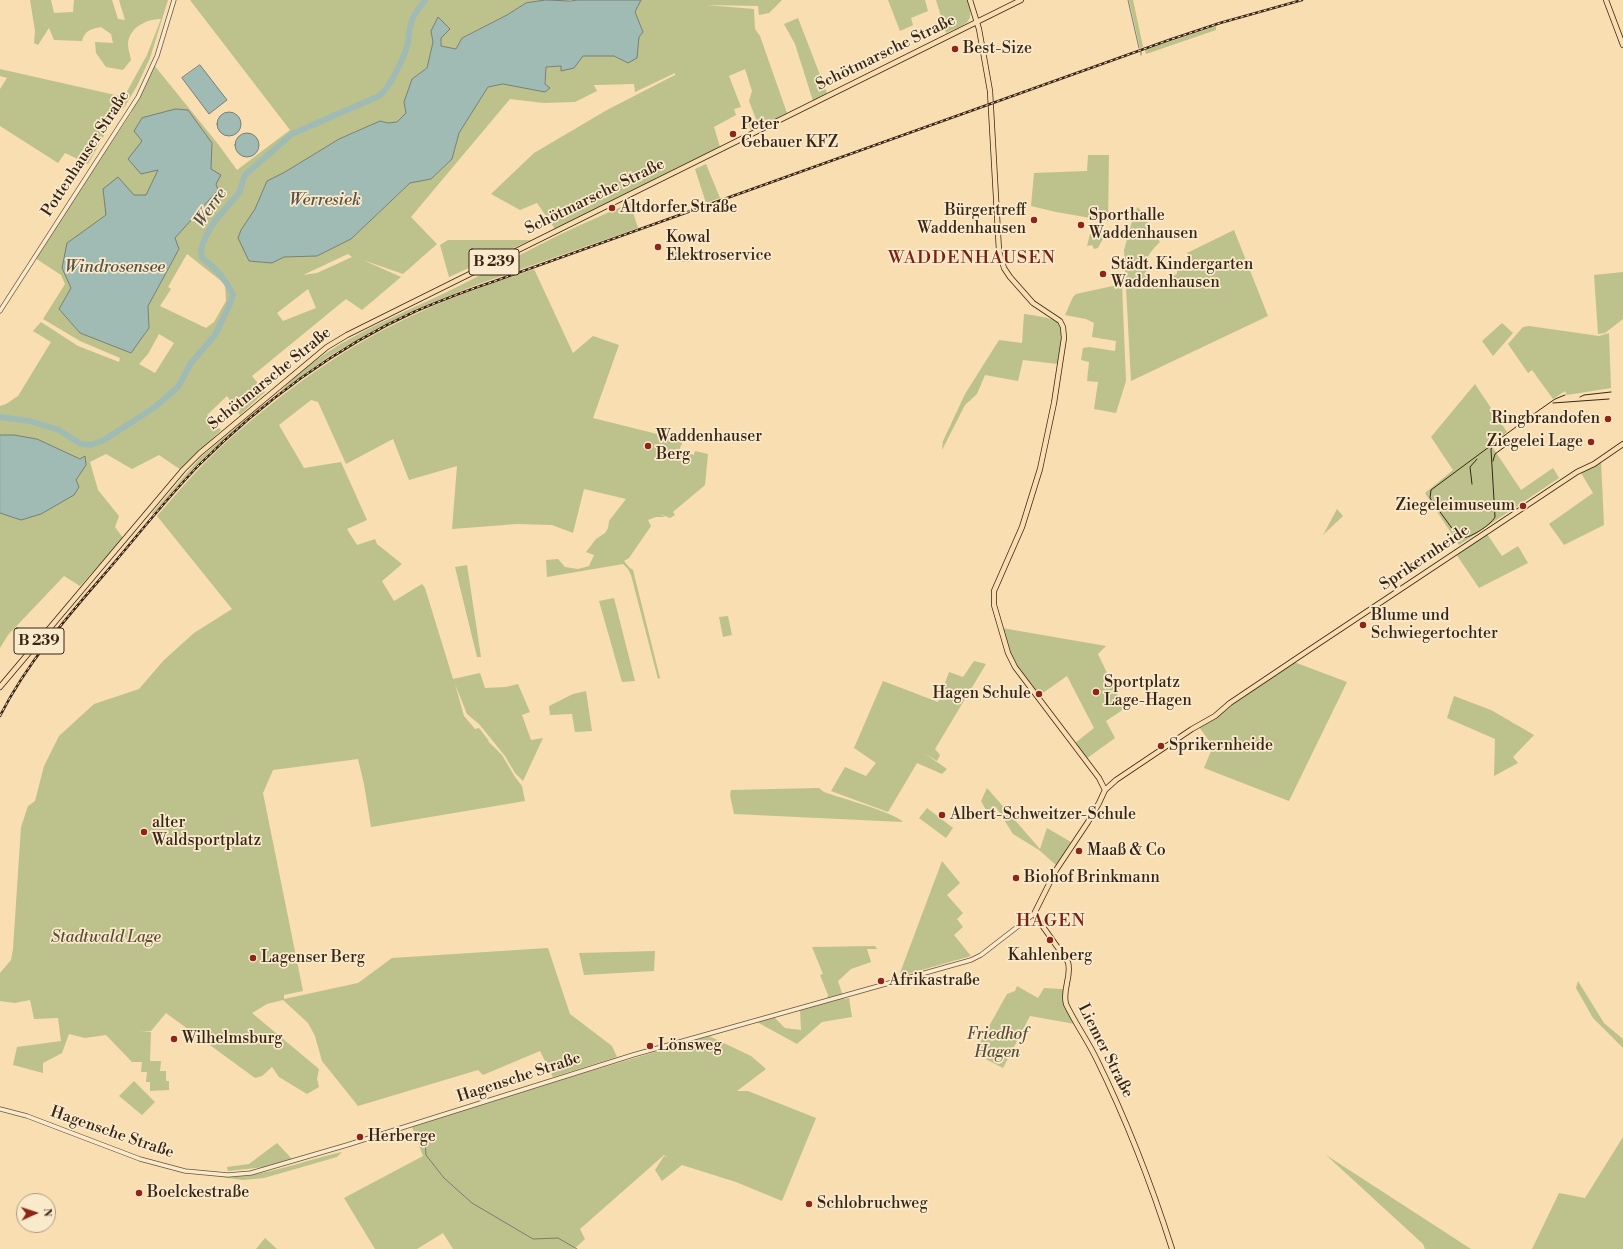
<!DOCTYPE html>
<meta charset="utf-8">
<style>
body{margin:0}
#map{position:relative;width:1623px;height:1249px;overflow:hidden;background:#f8deb1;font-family:"Libre Bodoni",serif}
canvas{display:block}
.north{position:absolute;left:16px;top:1193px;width:40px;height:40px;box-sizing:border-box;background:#faeacc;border:1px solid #ad9b84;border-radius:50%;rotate:87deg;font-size:11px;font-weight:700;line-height:16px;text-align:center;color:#392517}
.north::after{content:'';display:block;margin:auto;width:14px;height:18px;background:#8f2418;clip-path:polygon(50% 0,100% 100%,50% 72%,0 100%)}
</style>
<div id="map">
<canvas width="1623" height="1249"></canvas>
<div class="north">N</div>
</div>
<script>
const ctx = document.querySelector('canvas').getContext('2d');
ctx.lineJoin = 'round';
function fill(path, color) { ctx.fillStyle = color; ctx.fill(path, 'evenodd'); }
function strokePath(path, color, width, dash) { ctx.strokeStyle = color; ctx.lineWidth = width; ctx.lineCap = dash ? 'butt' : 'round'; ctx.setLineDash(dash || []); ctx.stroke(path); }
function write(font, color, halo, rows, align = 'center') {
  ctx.font = font + ' "Libre Bodoni",serif'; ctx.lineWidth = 3.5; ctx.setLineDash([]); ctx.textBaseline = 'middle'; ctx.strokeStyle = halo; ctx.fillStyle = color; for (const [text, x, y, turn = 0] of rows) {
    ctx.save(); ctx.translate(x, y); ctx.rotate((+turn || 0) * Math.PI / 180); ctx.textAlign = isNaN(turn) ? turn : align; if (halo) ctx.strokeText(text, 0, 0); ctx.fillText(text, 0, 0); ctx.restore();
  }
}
const green = new Path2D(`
 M 30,0 L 51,0 L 54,13 L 73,12 L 74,0 L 112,0 L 118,19 L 125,20 L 119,0 L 168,0 L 150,58 L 137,86 L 125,106 L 115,116 L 88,164 L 65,153 L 58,163 L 0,126 L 0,89 L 7,78 L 0,76 L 0,69 L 124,97 L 147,55 L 161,19 C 147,19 129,27 128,44 C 128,49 130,55 131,60 L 123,70 L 106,67 L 96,53 L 95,42 L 113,43 L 111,34 L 101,27 C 91,29 85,30 82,41 L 54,40 L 49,28 L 38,45 L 34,43 L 35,31 Z
 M 190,0 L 546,0 L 526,3 L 507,15 L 463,37 L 456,49 L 441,46 L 441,38 L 431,31 L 433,42 L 427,68 L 412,79 L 404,102 L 406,113 L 397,122 L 388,123 L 380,121 L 339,139 L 285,172 L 267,181 L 255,209 L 241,230 L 249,261 L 272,263 L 284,257 L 317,256 L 351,239 L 410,183 L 431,179 L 452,159 L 459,133 L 488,87 L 503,84 L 545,92 L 546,67 L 561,66 L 561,71 L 583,56 L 614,56 L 628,62 L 639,37 L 643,32 L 635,12 L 641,0 L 782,0 L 769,13 L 759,15 L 758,6 L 706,5 L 754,9 L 755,29 L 760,36 L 787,113 L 751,131 L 748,123 L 756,119 L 749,101 L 752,91 L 745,69 L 729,76 L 741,107 L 734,109 L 736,115 L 714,127 L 720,147 L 555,229 L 537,203 L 520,210 L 491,194 L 534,153 L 607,110 L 675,75 L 675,73 L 635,92 L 634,84 L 594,85 L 597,91 L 575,102 L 544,103 L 510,99 L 411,217 L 437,244 L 403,274 L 363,260 L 401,277 L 362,310 L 346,299 L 252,376 L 265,392 L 240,415 L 227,396 L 207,415 L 221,430 L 181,470 L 159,455 L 132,469 L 106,454 L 90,462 L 98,490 L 119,516 L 115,527 L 123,538 L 80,586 L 64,576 L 8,635 L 0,648 L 0,513 L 21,520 L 76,480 L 80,459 L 37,439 L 14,435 L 0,435 L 0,406 L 6,404 L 18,396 L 51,342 L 33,331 L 41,322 L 78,346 L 119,362 L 120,358 L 80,341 L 43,319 L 65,284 L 61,275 L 35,258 L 131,113 L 154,65 L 218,144 L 237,170 L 290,130 ZM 142,141 L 212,143 L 211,169 L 218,190 L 175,238 L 179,249 L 148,306 L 149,328 L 131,353 L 80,333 L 59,309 L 71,288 L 67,243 L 134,195 L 146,195 L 159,169 ZM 187,254 L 225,284 L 226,301 L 214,322 L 206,328 L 160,306 L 171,289 L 168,287 ZM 348,254 L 352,257 L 317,273 L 303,275 ZM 308,289 L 316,308 L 283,321 L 277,313 ZM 159,334 L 174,343 L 155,373 L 139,364 L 148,354 Z
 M 888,0 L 925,0 L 928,11 L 911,18 L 913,25 L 900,31 Z
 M 936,0 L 968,0 C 975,25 966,23 946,33 Z
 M 1129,0 L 1133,0 L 1143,47 L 1140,48 Z
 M 798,18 L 827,93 L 813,101 L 795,44 L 784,24 Z
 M 1216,26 L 1216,30 L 1146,54 L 1145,50 Z
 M 1088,155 L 1109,155 L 1108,221 L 1056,212 L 1031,206 L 1034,173 L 1087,171 Z
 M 706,164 L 720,198 L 706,203 L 695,169 Z
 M 630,203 L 638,228 L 476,285 L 416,309 L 371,332 L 331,355 L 280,392 C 325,342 394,318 453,289 C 489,271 525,252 561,234 C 584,223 607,213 630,203 Z
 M 1138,207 L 1160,242 C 1144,257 1142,266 1152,286 L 1177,274 L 1177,271 L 1186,266 L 1192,260 L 1187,253 L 1234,230 L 1268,316 L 1131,381 L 1124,250 L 1135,211 Z
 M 1090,234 L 1105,235 L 1098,248 L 1094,249 L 1092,245 L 1087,246 Z
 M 448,240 L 531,240 L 449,277 L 440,245 Z
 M 675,251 L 696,251 L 695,262 L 675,262 Z
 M 534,269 L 573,353 L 593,336 L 619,345 L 593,418 L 677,439 L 683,441 L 679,450 L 686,453 L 694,455 L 695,451 L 708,454 L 705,485 L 673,512 L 675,515 L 670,518 L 660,514 L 665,517 L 656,517 L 648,520 L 651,526 L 629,558 L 624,561 L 630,568 L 633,570 L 660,678 L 658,679 L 631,575 L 628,569 L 623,564 L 547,577 L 546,560 L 558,559 L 565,567 L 578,569 L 589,566 L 594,555 L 586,552 L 596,539 L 605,533 L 608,528 L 609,521 L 626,499 L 584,489 L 573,533 L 552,525 L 517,524 L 452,529 L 457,466 L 409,480 L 393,439 L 346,464 L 318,402 L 311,400 L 279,425 L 304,468 L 341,462 L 367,520 L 347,529 L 357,545 L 375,539 L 377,544 L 402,564 L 382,581 L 394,601 L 422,584 L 425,588 L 453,679 L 480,673 L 485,688 L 506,687 L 518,684 L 530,712 L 522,715 L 531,740 L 543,738 L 523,781 L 515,773 L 505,756 L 479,724 L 467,714 L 455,684 L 464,716 L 475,729 L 479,728 L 489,741 L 488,741 L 502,755 L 515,777 L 522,786 L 525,801 L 371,827 L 364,784 L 358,759 L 273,770 L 263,793 L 303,991 L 284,995 L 284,999 L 358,983 L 392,958 L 548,948 L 570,1014 L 612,1046 L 617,1057 L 553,1077 L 540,1051 L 483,1075 L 478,1070 L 358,1106 L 322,1061 L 315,1036 L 308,1023 L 283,1000 L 267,1004 L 252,1013 L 319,1069 L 317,1079 L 319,1087 L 307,1094 L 279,1077 L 272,1067 L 262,1076 L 255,1078 L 166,1013 L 151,1031 L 141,1032 L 151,1032 L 150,1061 L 161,1061 L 160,1071 L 166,1071 L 166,1081 L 169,1081 L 169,1090 L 150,1091 L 150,1082 L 146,1082 L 147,1072 L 141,1072 L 142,1062 L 132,1062 L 106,1035 L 85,1038 L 69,1034 L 62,1053 L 43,1063 L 43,1073 L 13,1065 L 17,1047 L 61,1041 L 58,1018 L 34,1019 L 30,1000 L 15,1003 L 0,1001 L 0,973 L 11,960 L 13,949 L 21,827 L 28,806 L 35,801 L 44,766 L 59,736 L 94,704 L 139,689 L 164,660 L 194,633 L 232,609 L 157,516 C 178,492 199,467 223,445 C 281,393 346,345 418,313 C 455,295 495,283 534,269 Z
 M 1623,272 L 1623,319 L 1605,333 L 1598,334 L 1594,275 Z
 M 1122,284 L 1126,381 L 1116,413 L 1094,409 L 1098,382 L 1087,381 L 1089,362 L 1081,360 L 1083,348 L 1089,347 L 1115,351 L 1116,341 L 1092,337 L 1094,323 L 1086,319 L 1065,315 L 1073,297 L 1076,294 Z
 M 1024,314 C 1068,320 1065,322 1058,364 L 1023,360 L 1018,381 L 985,375 L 977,394 L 965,405 L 942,450 L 943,441 L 965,394 L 999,340 L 1022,343 Z
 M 1502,323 L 1513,333 L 1493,356 L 1482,341 Z
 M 1529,326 L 1599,336 L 1609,333 L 1611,388 L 1567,395 L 1565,391 L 1553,399 L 1532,370 L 1528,373 L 1508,344 L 1523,327 Z
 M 1475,384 L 1507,432 L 1491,445 L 1521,490 L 1553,468 L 1559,478 L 1459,545 L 1425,493 L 1453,470 L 1431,437 Z
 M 269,402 L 214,448 L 189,473 L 153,514 L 152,513 L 201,457 L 260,407 Z
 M 1601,461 L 1604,525 L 1564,545 L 1549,524 L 1593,493 L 1581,473 Z
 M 1337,509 L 1343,516 L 1323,535 Z
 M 1487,534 L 1502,556 L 1518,546 L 1528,563 L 1479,588 L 1456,554 Z
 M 467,565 L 481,657 L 477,657 L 455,567 Z
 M 614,598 L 635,681 L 622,682 L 599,601 Z
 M 728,616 L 732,635 L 723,637 L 719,617 Z
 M 1002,628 L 1106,646 L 1098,654 L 1124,709 L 1106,721 L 1115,738 L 1086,759 L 1075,743 L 1094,728 L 1067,676 L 1040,695 L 1019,670 L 1010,652 Z
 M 974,661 L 986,664 L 935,749 L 940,755 L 937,761 L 924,753 L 947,769 L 942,774 L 917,763 L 888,812 L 831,791 L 845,767 L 866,776 L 876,763 L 854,748 L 883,681 L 938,702 L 949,672 L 963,677 Z
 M 1294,662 L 1347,682 L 1289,801 L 1204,768 L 1213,746 L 1199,727 L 1216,718 L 1231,706 Z
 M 586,691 L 592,731 L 575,732 L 572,714 L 550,715 L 549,706 L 573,694 Z
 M 1454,696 L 1491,710 L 1534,735 L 1513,757 L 1518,763 L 1494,776 L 1495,739 L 1447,718 Z
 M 819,788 L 824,792 C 840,798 893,812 903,822 L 734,814 L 730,795 L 731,790 Z
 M 987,788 L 1040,849 L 1047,828 L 1071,842 L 1057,866 L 1039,850 L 1013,834 L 996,807 L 987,812 L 981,801 Z
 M 927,808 L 953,828 L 946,838 L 919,818 Z
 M 942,861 L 960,883 L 947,895 L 963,913 L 957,919 L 963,927 L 954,935 L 971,956 L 904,975 L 900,973 Z
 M 875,946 L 877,949 L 867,949 L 871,962 L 851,969 L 838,981 L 844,999 L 849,998 L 852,1017 L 822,1022 L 797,1044 L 757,1022 L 773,1016 L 785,1028 L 801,1030 L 800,1009 L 826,1002 L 828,995 L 820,975 L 823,974 L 812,947 Z
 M 655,951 L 654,971 L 584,975 L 579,953 Z
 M 1578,981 L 1604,1023 L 1623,1039 L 1623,1048 L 1593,1018 L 1576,988 Z
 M 1017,986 L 1038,998 L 1044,988 L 1063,989 L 1064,1000 L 1075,1024 L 1030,1016 L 1003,1068 L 974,1053 L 1007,994 L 1015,991 Z
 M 709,1036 L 751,1056 L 766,1069 L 737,1091 L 748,1091 L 816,1118 L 782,1201 L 736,1182 L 682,1165 L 662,1181 L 655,1170 L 664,1156 L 668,1158 L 664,1155 L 580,1229 L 585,1239 L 574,1249 L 453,1249 L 443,1233 L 417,1249 L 375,1249 L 344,1198 L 423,1156 L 412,1127 L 574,1076 Z
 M 134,1081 L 155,1102 L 142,1115 L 119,1096 Z
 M 1623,1137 L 1623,1249 L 1532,1249 L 1559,1193 L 1585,1198 Z
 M 277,1143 L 292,1159 L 265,1167 L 228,1171 L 227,1167 L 249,1164 Z
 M 342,1152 L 337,1157 L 264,1178 L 243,1180 L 213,1176 C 225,1177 236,1177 248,1175 C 280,1171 310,1159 342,1152 Z
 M 1326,1155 L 1471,1249 L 1425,1249 L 1423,1244 Z
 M 265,1238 L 277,1249 L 256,1249 Z`);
const water = new Path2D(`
 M 546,0 L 571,1 L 577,0 L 641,0 L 635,12 L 643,32 L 639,37 L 637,58 L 628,63 L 614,56 L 583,56 L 574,68 L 561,71 L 561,66 L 546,67 L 545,84 L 550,88 L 545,92 L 503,84 L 488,87 L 459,133 L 452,159 L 431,179 L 410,183 L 351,239 L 317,256 L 284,257 L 272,263 L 249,261 L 238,238 L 241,230 L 255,209 L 267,181 L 285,172 L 339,139 L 380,121 L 388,123 L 397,122 L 406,113 L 404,102 L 412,79 L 427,68 L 433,42 L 431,31 L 438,17 L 450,29 L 441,38 L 441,46 L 456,49 L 462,38 L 507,15 L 526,3 Z
 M 200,65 L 227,100 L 209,114 L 182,78 Z
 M 176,109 L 188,110 L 212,143 L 211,169 L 221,175 L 216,184 L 218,190 L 175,238 L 179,249 L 148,306 L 149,328 L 131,353 L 80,333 L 59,309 L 71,288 L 62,268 L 67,243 L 106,215 L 103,189 L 118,177 L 134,195 L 146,195 L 158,170 L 141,174 L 128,159 L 142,141 L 134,131 L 142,118 Z
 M217 124a12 12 0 1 1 24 0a12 12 0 1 1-24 0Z
 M235 145a12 12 0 1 1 24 0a12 12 0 1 1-24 0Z
 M 0,435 L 14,435 L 37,439 L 80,459 L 85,456 L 86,465 L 76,480 L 79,487 L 74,495 L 41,514 L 21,520 L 0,513 Z`);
const stream = new Path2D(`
 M 1128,0 L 1139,48
 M 1141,52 L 1141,55
 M 421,1132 L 425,1140 L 426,1155 L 444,1178 L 472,1203 L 533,1239 L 558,1238 L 577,1249`);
const river = new Path2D(`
 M 0,417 L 30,421 L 59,430 L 81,444 L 91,445 L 104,440 L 155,407 L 178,387 L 191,363 L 215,335 L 229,306 L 233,295 C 226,279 216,268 202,258 L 201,249 L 206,236 L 214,222 L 239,193 L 245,175 L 292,134 L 379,96 C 390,88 405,56 408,42 C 409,34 409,26 413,18 C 415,12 421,6 425,0`);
const minor = new Path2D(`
 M 0,311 L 138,97 L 157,56 L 174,0
 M 0,1109 L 27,1116 L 140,1159 L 185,1171 L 228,1175 L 251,1173 L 347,1145 L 633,1055 L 971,960 L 981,955 L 1034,914`);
const major = new Path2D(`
 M 970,0 L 979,29 L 990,91 L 999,251 L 1004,268 L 1010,277 L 1033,303 L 1060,321 L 1063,327 L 1064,338 L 1054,403 L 1040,469 L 1022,527 L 994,591 L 994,605 L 1008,653 L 1015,667 L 1099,778 L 1105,790
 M 1606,0 L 1623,45
 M 0,687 L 183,470 L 200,453 L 327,347 L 347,335 L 1021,0
 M 1172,1249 C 1152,1186 1126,1119 1097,1060 C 1088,1041 1075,1023 1066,1004 C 1062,989 1072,977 1068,962 L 1034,914 L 1056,870 L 1088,822 L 1099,803 L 1105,790 L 1116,780 L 1192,729 L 1215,716 L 1230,703 L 1306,652 L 1577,472 L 1594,464 L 1623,444`);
const tram = new Path2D(`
 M 1580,397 L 1584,395 L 1611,392
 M 1553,403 L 1609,399
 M 1494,443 L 1491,449 L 1495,517 C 1491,525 1468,540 1459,538 L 1430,498 L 1431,490 L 1528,418 L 1555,399 L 1565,395
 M 1493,461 L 1495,454 L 1514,440
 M 1472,484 L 1470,467 L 1477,459`);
const rail = new Path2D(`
 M 0,716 C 28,661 68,616 108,570 C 138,535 167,498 199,465 C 261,403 336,347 416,311 C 442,300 468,290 495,281 L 1169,40 L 1220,23 L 1302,0`);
const markers = [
 [955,49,4,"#8f2418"],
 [733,134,4,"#8f2418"],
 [612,208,4,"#8f2418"],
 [1034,220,4,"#8f2418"],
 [1081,225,4,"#8f2418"],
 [658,247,4,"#8f2418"],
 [1103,274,4,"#8f2418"],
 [1608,419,4,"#8f2418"],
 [1591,442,4,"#8f2418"],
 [648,446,4,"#8f2418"],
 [1523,506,4,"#8f2418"],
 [1363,625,4,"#8f2418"],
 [1096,692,4,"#8f2418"],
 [1039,694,4,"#8f2418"],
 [1161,746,4,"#8f2418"],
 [942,815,4,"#8f2418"],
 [144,832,4,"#8f2418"],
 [1079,851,4,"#8f2418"],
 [1016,878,4,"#8f2418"],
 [1050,940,4,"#8f2418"],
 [253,958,4,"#8f2418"],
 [881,981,4,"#8f2418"],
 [174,1039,4,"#8f2418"],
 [650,1046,4,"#8f2418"],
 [360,1137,4,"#8f2418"],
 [139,1193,4,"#8f2418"],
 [809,1204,4,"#8f2418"]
];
const shields = [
 [494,262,50],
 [39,641,50]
];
const shieldNames = [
 ["B 239",494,262],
 ["B 239",39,641]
];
const poiNames = [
 ["Best-Size",963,49],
 ["Peter",741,125],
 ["Gebauer KFZ",741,143],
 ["Altdorfer Straße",620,208],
 ["Bürgertreff",1026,211,"right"],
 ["Waddenhausen",1026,229,"right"],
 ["Sporthalle",1089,216],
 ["Waddenhausen",1089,234],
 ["Kowal",666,238],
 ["Elektroservice",666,256],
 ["Städt. Kindergarten",1111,265],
 ["Waddenhausen",1111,283],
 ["Ringbrandofen",1600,419,"right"],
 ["Waddenhauser",656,437],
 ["Berg",656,455],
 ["Ziegelei Lage",1583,442,"right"],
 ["Ziegeleimuseum",1515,506,"right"],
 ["Blume und",1371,616],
 ["Schwiegertochter",1371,634],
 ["Sportplatz",1104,683],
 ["Lage-Hagen",1104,701],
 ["Hagen Schule",1031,694,"right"],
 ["Sprikernheide",1169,746],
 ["Albert-Schweitzer-Schule",950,815],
 ["alter",152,823],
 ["Waldsportplatz",152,841],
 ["Maaß & Co",1087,851],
 ["Biohof Brinkmann",1024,878],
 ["Kahlenberg",1050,956,"center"],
 ["Lagenser Berg",261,958],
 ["Afrikastraße",889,981],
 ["Wilhelmsburg",182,1039],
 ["Lönsweg",658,1046],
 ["Herberge",368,1137],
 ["Boelckestraße",147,1193],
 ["Schlobruchweg",817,1204]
];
const streetNames = [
 ["Schötmarsche Straße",886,53,-26],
 ["Pottenhauser Straße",86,154,-57],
 ["Schötmarsche Straße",595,197,-26],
 ["Schötmarsche Straße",270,379,-39],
 ["Sprikernheide",1425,558,-34],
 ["Liemer Straße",1105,1051,63],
 ["Hagensche Straße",519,1078,-18],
 ["Hagensche Straße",112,1133,19]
];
const parkNames = [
 ["Stadtwald Lage",106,938],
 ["Friedhof",997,1035],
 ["Hagen",997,1053]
];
const waterNames = [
 ["Werresiek",325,201],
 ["Werre",211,208,-55],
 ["Windrosensee",115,268]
];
const quarterNames = [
 ["WADDENHAUSEN",972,259],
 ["HAGEN",1051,922]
];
fill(green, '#bdc18c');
fill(water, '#a0bbb4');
strokePath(water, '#777f75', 1);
strokePath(stream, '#777f75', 1);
strokePath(river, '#a0bbb4', 6);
strokePath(minor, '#69533e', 5);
strokePath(major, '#392517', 6);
strokePath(minor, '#faeacc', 3.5);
strokePath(major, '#f8deb1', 4.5);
strokePath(tram, '#392517', 1);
strokePath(rail, '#392517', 2.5);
strokePath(rail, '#faeacc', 1, [3]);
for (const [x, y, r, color] of markers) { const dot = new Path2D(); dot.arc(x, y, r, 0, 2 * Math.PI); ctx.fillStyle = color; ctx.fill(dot); strokePath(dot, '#faeacc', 1.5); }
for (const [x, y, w] of shields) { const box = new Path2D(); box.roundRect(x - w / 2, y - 13, w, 26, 3); ctx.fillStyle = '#faeacc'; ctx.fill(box); strokePath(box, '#392517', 1); }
write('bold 15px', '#392517', null, shieldNames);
write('16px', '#392517', '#faeacc', poiNames, 'left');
write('16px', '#392517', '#faeacc', streetNames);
write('italic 16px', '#5a4c34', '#faeacc', parkNames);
write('italic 17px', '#585246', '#faeacc', waterNames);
ctx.letterSpacing = '1px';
write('18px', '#7a1f14', '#faeacc', quarterNames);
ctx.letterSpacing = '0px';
</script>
